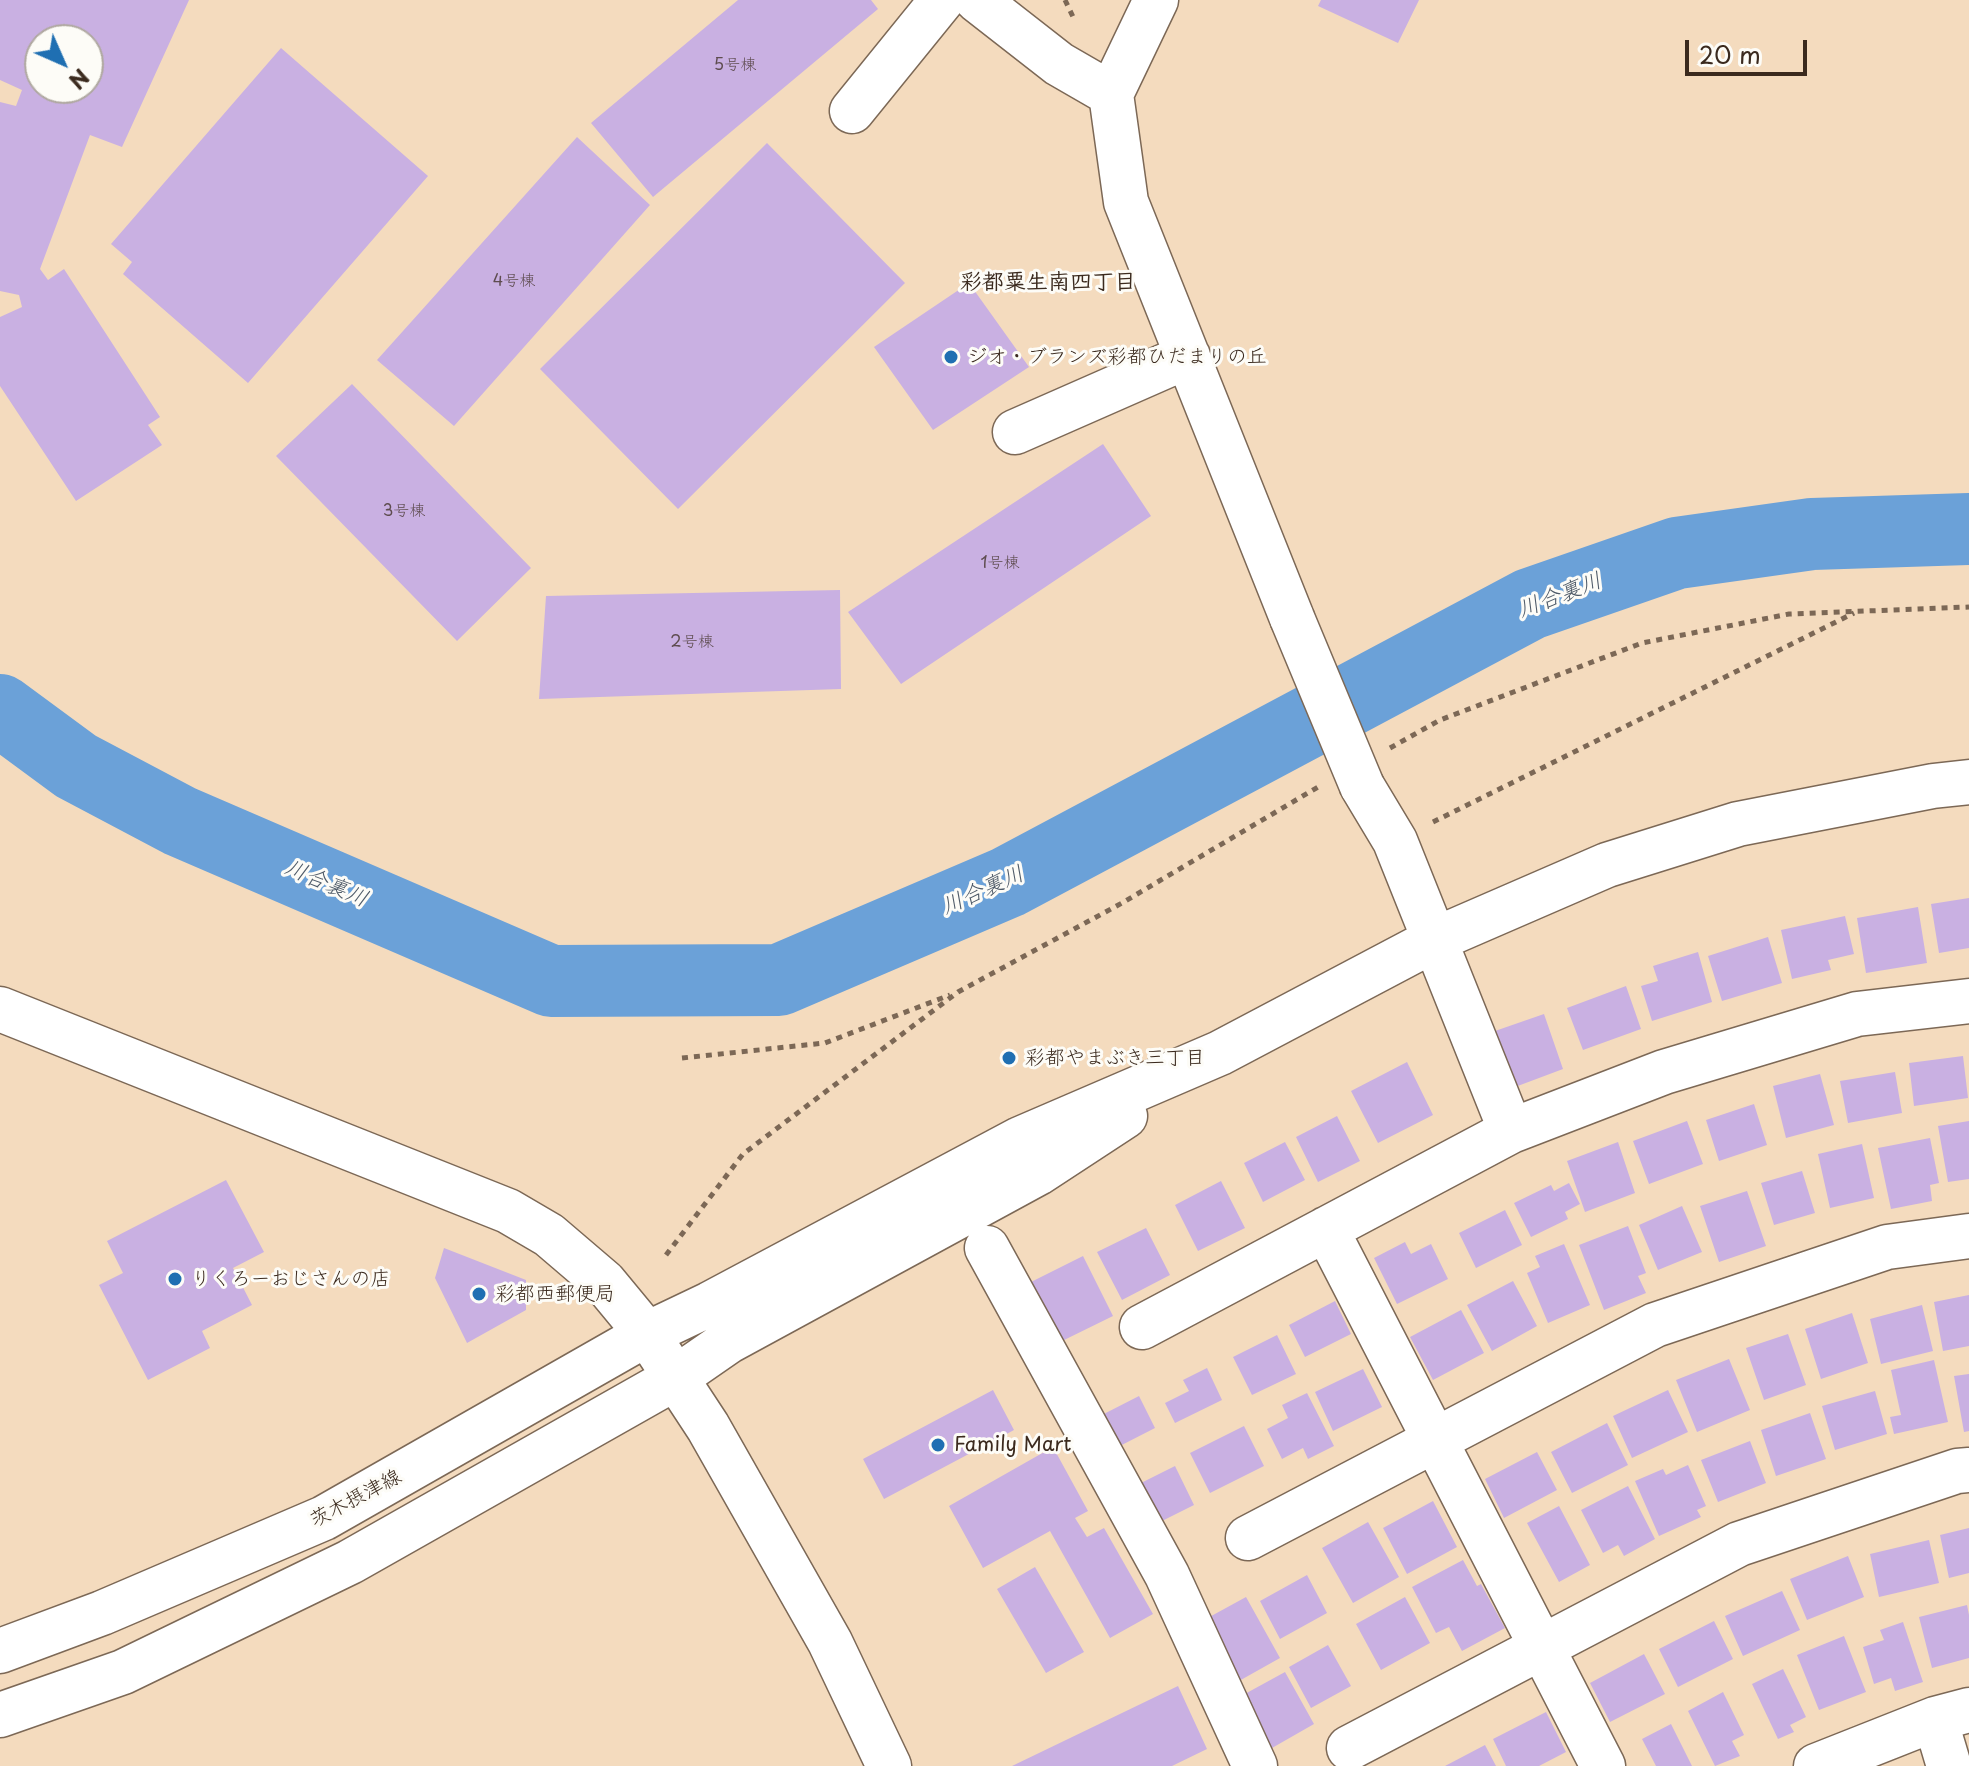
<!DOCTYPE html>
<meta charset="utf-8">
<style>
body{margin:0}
#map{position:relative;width:1969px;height:1766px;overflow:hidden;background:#f4dbbe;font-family:"Playpen Sans",sans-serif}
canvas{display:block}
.north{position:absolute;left:24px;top:24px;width:80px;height:80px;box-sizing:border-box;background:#fdfcf7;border:2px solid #afa8a0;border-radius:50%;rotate:135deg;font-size:22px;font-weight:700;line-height:32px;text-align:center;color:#3b2a1e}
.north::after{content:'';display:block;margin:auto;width:28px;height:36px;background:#1f6fb2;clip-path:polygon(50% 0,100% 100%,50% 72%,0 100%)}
.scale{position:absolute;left:1685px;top:40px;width:122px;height:36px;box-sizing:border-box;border:4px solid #3b2a1e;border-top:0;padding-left:10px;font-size:24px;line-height:28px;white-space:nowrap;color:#3b2a1e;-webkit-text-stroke:6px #fdfcf7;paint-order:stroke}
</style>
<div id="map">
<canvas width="1969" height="1766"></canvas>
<div class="north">N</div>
<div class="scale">20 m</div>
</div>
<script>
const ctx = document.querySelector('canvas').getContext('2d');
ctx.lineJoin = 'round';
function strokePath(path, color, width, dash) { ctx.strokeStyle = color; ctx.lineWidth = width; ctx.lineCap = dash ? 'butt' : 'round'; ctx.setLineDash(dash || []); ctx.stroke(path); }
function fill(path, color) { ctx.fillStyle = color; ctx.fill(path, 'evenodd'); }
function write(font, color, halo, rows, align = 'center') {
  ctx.font = font + ' "Playpen Sans","Klee One",sans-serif'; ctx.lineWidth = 6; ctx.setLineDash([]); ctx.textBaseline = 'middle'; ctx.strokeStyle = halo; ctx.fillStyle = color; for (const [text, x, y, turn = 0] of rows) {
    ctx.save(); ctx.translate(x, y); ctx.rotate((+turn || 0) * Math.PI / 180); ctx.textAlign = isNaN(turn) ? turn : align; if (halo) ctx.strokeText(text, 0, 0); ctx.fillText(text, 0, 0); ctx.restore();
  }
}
const river = new Path2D(`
 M 0,710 L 76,766 L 180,821 L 551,981 L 779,980 L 1008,882 L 1530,604 L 1677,553 L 1812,534 L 1969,529`);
const building = new Path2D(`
 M 0,0 L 189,0 L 122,147 L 90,135 L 40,269 L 48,280 L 64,269 L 160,417 L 148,425 L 162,445 L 76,501 L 0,386 L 0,317 L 22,307 L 19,295 L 0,291 L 0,102 L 16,106 L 22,90 L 0,80 ZM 40,40 L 88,40 L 88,88 L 40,88 Z
 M 738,0 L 871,0 L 878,9 L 653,197 L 591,123 Z
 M 1321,0 L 1419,0 L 1398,43 L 1318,6 Z
 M 281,48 L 428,176 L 248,383 L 123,274 L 132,262 L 111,244 Z
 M 577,137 L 650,205 L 454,426 L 377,360 Z
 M 767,143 L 905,283 L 678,509 L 540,369 Z
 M 969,283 L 1029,367 L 933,430 L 874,347 Z
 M 352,384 L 531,568 L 457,641 L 276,456 Z
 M 1103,444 L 1151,516 L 901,684 L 848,612 Z
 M 840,590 L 841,689 L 539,699 L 546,596 Z
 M 1969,898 L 1969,948 L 1939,953 L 1931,904 Z
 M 1918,907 L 1927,963 L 1866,973 L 1857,918 Z
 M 1845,916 L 1854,954 L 1828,960 L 1831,970 L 1792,979 L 1781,930 Z
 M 1768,937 L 1782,983 L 1722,1001 L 1708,956 Z
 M 1698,952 L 1712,1002 L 1652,1021 L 1641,986 L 1658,981 L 1653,966 Z
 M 1626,986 L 1641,1029 L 1583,1050 L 1567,1008 Z
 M 1544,1014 L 1563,1069 L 1515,1087 L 1495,1031 Z
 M 1963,1056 L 1968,1098 L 1914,1106 L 1909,1063 Z
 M 1407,1062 L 1433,1115 L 1378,1143 L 1351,1091 Z
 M 1895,1072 L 1902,1113 L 1848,1123 L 1840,1081 Z
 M 1820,1074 L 1834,1125 L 1786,1138 L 1773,1086 Z
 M 1754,1104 L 1767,1145 L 1719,1161 L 1706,1120 Z
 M 1337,1116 L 1360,1161 L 1318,1182 L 1296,1137 Z
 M 1687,1121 L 1703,1164 L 1649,1184 L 1633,1141 Z
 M 1969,1121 L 1969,1179 L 1948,1182 L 1938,1126 Z
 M 1930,1138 L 1939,1183 L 1930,1185 L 1932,1201 L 1891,1209 L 1878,1148 Z
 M 1285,1142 L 1305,1180 L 1263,1202 L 1244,1163 Z
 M 1618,1142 L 1635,1193 L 1585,1212 L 1567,1161 Z
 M 1862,1144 L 1874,1198 L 1830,1208 L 1818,1154 Z
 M 1802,1171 L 1815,1213 L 1774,1225 L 1761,1183 Z
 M 226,1180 L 264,1252 L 233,1268 L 252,1305 L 202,1331 L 210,1348 L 148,1380 L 99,1285 L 123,1273 L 107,1241 Z
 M 1221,1181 L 1245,1228 L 1198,1251 L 1175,1205 Z
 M 1569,1183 L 1580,1204 L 1565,1212 L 1568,1219 L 1531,1237 L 1514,1203 L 1551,1185 L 1554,1191 Z
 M 1747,1191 L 1766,1246 L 1719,1262 L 1700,1206 Z
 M 1682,1206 L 1702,1252 L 1658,1270 L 1639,1225 Z
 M 1505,1210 L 1522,1245 L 1476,1268 L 1459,1233 Z
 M 1628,1226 L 1646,1273 L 1638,1276 L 1646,1293 L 1604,1310 L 1579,1245 Z
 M 1146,1228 L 1170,1275 L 1122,1300 L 1097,1252 Z
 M 1405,1242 L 1411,1254 L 1431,1244 L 1448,1279 L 1397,1304 L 1374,1258 Z
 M 1564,1244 L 1590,1305 L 1548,1323 L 1527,1273 L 1540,1267 L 1535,1256 Z
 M 444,1248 L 526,1280 L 526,1310 L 467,1343 L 435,1278 Z
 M 1083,1256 L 1113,1316 L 1058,1343 L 1029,1283 Z
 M 1513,1281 L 1537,1326 L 1492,1351 L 1467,1305 Z
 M 1969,1295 L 1969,1346 L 1943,1351 L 1934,1302 Z
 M 1335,1301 L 1351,1334 L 1305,1357 L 1289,1325 Z
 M 1922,1305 L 1933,1351 L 1881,1364 L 1870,1319 Z
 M 1461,1310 L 1484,1353 L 1433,1380 L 1410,1337 Z
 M 1852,1313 L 1868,1363 L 1821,1379 L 1805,1329 Z
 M 1788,1334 L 1806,1385 L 1764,1400 L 1746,1348 Z
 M 1277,1335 L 1296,1374 L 1252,1395 L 1233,1357 Z
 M 1729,1359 L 1750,1410 L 1697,1432 L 1676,1380 Z
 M 1934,1360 L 1948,1422 L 1894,1434 L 1890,1417 L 1901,1415 L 1891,1370 Z
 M 1207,1368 L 1222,1400 L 1175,1423 L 1165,1403 L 1189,1391 L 1183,1380 Z
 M 1363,1369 L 1382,1407 L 1333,1431 L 1315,1392 Z
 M 1969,1374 L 1969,1431 L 1964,1432 L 1954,1376 Z
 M 993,1390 L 1014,1430 L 884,1499 L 863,1459 Z
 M 1668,1390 L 1688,1432 L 1632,1458 L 1613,1416 Z
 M 1875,1391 L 1887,1434 L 1835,1450 L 1822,1406 Z
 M 1307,1393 L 1334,1446 L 1308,1459 L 1303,1448 L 1282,1459 L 1267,1429 L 1288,1418 L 1282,1405 Z
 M 1139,1396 L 1155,1428 L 1112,1450 L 1096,1418 Z
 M 1810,1413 L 1826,1459 L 1776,1476 L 1761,1430 Z
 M 1607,1423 L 1628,1465 L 1572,1493 L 1551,1452 Z
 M 1244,1426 L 1264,1466 L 1210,1493 L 1190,1453 Z
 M 1750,1441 L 1766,1483 L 1718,1502 L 1701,1460 Z
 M 1053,1447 L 1088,1511 L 1075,1518 L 1087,1537 L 1104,1528 L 1153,1614 L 1110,1638 L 1050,1531 L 983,1568 L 949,1506 Z
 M 1537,1452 L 1557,1490 L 1504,1518 L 1485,1479 Z
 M 1688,1465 L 1706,1506 L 1697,1510 L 1701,1517 L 1659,1536 L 1635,1481 L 1663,1469 L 1666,1475 Z
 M 1175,1466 L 1194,1505 L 1158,1523 L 1139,1484 Z
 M 1628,1486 L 1655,1539 L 1624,1556 L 1618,1545 L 1603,1553 L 1581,1510 Z
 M 1433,1501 L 1457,1547 L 1407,1574 L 1383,1528 Z
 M 1559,1506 L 1590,1565 L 1559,1582 L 1527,1523 Z
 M 1368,1522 L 1399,1577 L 1353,1603 L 1322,1548 Z
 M 1969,1528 L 1969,1573 L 1949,1578 L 1940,1535 Z
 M 1929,1540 L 1939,1583 L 1879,1597 L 1870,1554 Z
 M 1848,1556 L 1864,1597 L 1807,1620 L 1790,1579 Z
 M 1463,1560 L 1477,1586 L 1481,1584 L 1505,1628 L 1462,1651 L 1449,1627 L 1436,1633 L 1412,1587 Z
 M 1035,1567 L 1084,1652 L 1046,1673 L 997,1589 Z
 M 1307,1575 L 1327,1613 L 1280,1639 L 1260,1601 Z
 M 1782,1591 L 1800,1630 L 1743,1656 L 1725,1616 Z
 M 1246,1597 L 1280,1658 L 1239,1681 L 1204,1620 Z
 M 1405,1597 L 1430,1643 L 1381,1670 L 1356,1624 Z
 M 1967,1605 L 1969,1615 L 1969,1658 L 1932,1668 L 1919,1617 Z
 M 1714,1621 L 1733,1659 L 1678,1687 L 1659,1649 Z
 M 1903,1622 L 1923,1682 L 1895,1691 L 1891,1678 L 1874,1684 L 1863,1647 L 1884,1640 L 1880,1630 Z
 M 1844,1636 L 1866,1692 L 1819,1710 L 1797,1655 Z
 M 1328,1645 L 1351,1686 L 1311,1708 L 1289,1667 Z
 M 1644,1654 L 1665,1694 L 1610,1722 L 1590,1683 Z
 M 1783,1669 L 1806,1717 L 1790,1725 L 1794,1732 L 1778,1739 L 1752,1684 Z
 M 1285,1672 L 1314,1724 L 1272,1748 L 1243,1695 Z
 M 1178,1686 L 1207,1749 L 1172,1766 L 1012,1766 Z
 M 1723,1692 L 1744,1735 L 1732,1741 L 1740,1756 L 1715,1766 L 1688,1711 Z
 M 1546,1712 L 1566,1752 L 1539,1766 L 1506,1766 L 1493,1739 Z
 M 1671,1724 L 1692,1766 L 1656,1766 L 1642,1739 Z
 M 1485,1745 L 1496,1766 L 1445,1766 Z`);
const path = new Path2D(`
 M 1065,0 L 1075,21
 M 1390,748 L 1440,720 L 1642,643 L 1789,614 L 1969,607
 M 1433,822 L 1854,613
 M 682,1058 L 825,1043 L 950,995
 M 666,1255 L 743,1154 L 958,992 L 1122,903 L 1318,787`);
const minor = new Path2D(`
 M 977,0 L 1059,64 L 1111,94
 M 1156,0 L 1111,94 L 1126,202 L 1292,618
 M 852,111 L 942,0
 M 1015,432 L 1188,356
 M 1362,786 L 1395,841 L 1511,1131
 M 0,1009 L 508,1211 L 549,1235 L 604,1282 L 647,1334 L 710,1304 L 1020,1139 L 1220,1053 L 1434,940 L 1607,865 L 1738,824 L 1933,786 L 1969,782
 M 1326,1229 L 1603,1766
 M 987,1248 L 1167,1575 L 1255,1766
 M 1142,1327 L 1511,1131 L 1664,1072 L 1857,1014 L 1969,1001
 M 677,1377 L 729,1341 L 1038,1173 L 1125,1116
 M 1248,1538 L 1655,1325 L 1887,1247 L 1969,1236
 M 1935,1719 L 1949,1766
 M 1349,1748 L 1739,1544 L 1957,1471 L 1969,1470
 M 1816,1766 L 1935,1719 L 1969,1710`);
const major = new Path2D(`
 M 0,1651 L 102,1613 L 324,1518 L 647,1334 L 708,1427 L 830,1642 L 889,1766
 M 0,1715 L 123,1672 L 350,1562 L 677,1377`);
const minorBridge = new Path2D(`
 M 1292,618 L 1362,786`);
const markers = [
 [951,357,8,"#1f6fb2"],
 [1009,1058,8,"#1f6fb2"],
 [175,1279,8,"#1f6fb2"],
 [479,1294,8,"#1f6fb2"],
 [938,1445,8,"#1f6fb2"]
];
const numberNames = [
 ["5号棟",735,66],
 ["4号棟",514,282],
 ["3号棟",404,512],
 ["1号棟",1000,564],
 ["2号棟",692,643]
];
const poiNames = [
 ["ジオ・ブランズ彩都ひだまりの丘",967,357],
 ["彩都やまぶき三丁目",1025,1058],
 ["りくろーおじさんの店",191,1279],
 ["彩都西郵便局",495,1294],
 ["Family Mart",954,1445]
];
const streetNames = [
 ["茨木摂津線",356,1499,-28]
];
const neighbourhoodNames = [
 ["彩都粟生南四丁目",1048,283]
];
const waterNames = [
 ["川合裏川",1560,596,-21],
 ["川合裏川",326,884,23],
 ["川合裏川",983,891,-24]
];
strokePath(river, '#6ba1d8', 72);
fill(building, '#c9b0e2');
strokePath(minor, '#7c6856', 47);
strokePath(major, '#7c6856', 47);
strokePath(path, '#7c6856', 5, [6, 6]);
strokePath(minor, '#fff', 44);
strokePath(major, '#fff', 44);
strokePath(minorBridge, '#7c6856', 47, []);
strokePath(minorBridge, '#fff', 44);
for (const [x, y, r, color] of markers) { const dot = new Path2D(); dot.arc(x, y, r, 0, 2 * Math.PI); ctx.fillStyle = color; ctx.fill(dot); strokePath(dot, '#fdfcf7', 3); }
write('16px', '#5e4c4f', null, numberNames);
write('20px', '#3b2a1e', '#fdfcf7', poiNames, 'left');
write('20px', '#3b2a1e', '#fdfcf7', streetNames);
write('bold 22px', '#3b2a1e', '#fdfcf7', neighbourhoodNames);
write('italic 22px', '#4e5a68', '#fdfcf7', waterNames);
</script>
